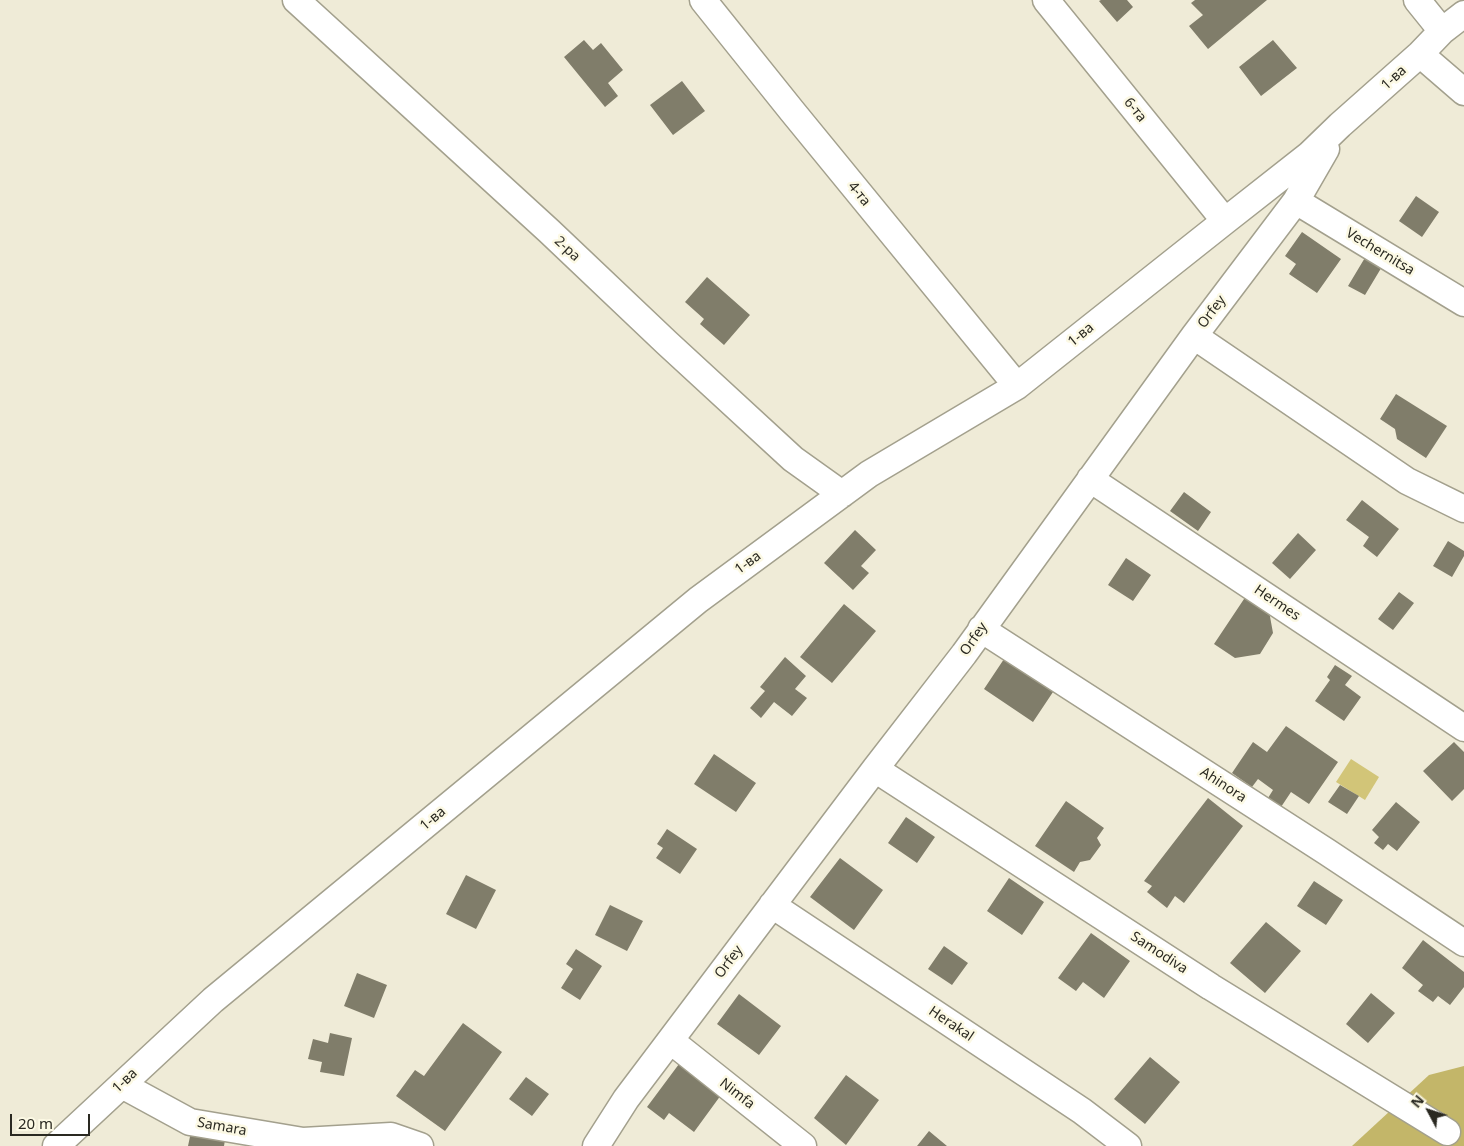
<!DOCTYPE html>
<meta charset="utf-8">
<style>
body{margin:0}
#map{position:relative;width:1464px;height:1146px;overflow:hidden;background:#efebd7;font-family:"Noto Sans",sans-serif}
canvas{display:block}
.north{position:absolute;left:1404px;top:1086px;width:50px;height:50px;-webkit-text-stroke:4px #fcf9e4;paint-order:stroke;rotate:310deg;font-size:14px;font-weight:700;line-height:20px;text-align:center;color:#2a2921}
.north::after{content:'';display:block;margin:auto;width:18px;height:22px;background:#2a2921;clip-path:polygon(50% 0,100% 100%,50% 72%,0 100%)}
.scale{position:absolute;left:10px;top:1114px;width:80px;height:22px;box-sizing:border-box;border:2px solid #2a2921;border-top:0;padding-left:6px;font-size:15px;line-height:18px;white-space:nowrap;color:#2a2921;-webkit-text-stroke:4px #fcf9e4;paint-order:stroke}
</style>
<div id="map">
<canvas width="1464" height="1146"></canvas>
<div class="north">N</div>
<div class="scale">20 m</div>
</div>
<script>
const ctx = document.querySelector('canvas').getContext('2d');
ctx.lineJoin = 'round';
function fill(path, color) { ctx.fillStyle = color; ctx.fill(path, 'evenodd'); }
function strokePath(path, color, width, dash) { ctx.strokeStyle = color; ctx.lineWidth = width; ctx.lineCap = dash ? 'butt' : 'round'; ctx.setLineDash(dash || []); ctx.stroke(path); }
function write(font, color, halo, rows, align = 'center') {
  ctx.font = font + ' "Noto Sans",sans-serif'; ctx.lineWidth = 5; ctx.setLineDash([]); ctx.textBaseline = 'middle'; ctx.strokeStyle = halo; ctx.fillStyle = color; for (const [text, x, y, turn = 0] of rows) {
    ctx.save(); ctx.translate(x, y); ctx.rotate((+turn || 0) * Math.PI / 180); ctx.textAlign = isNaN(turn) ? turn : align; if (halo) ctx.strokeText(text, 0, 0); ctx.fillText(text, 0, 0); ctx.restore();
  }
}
const forest = new Path2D(`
 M 1464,1066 L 1464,1146 L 1352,1146 L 1429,1075 Z`);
const water = new Path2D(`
 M 1351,759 L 1379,777 L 1365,800 L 1336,782 Z`);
const building = new Path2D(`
 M 1101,0 L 1127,0 L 1133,7 L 1117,22 L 1099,1 Z
 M 1195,0 L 1267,0 L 1208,49 L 1189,26 L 1203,15 L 1191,3 Z
 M 584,40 L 593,50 L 601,43 L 623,70 L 608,83 L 618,96 L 605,107 L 564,57 Z
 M 1273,40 L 1297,68 L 1261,96 L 1239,67 Z
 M 682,81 L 705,111 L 673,135 L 650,105 Z
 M 1416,196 L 1439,212 L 1422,237 L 1399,221 Z
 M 1302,232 L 1341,259 L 1317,293 L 1289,274 L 1296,264 L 1285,256 Z
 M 1366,256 L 1383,265 L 1365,295 L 1348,286 Z
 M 707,277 L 750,315 L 724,345 L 700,324 L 704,319 L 685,302 Z
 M 1396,394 L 1447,426 L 1426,458 L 1397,439 L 1395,429 L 1380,419 Z
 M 1184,492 L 1211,512 L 1198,531 L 1170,511 Z
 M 1362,500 L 1399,529 L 1377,557 L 1363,546 L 1369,537 L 1346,520 Z
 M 855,530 L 876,550 L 861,566 L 869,573 L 853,590 L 824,563 Z
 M 1298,533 L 1316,550 L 1290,579 L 1272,563 Z
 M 1448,541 L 1464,551 L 1464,556 L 1452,577 L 1433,566 Z
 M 1126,558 L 1151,575 L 1133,601 L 1108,585 Z
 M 1399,592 L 1414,603 L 1393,630 L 1378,619 Z
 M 1246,596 L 1269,611 L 1273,633 L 1260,654 L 1235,658 L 1214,644 Z
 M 844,604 L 876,631 L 832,683 L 800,657 Z
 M 1006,656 L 1055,689 L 1033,722 L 984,689 Z
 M 785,657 L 806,676 L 795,689 L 807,698 L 792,716 L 774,702 L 761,718 L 750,708 L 765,691 L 760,687 Z
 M 1335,665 L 1352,676 L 1345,685 L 1361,697 L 1344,721 L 1315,701 L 1330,680 L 1327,677 Z
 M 1286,726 L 1338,762 L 1309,804 L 1291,792 L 1281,807 L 1268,798 L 1273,790 L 1258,779 L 1252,787 L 1232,773 L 1253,742 L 1267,752 Z
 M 1454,742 L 1464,752 L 1464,789 L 1452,801 L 1423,771 Z
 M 714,754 L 756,783 L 736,812 L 694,784 Z
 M 1340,785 L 1359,796 L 1347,814 L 1328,802 Z
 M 1208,798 L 1243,826 L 1184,903 L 1175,896 L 1167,908 L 1147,892 L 1152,886 L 1144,881 Z
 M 1066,801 L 1104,828 L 1097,838 L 1101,845 L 1090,860 L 1080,862 L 1074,872 L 1035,846 Z
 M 1396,802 L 1420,822 L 1397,851 L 1388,844 L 1383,850 L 1374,843 L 1379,837 L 1372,830 Z
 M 906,817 L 935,837 L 917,863 L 888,843 Z
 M 667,829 L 697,849 L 680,874 L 656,858 L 663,848 L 657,844 Z
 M 840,858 L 883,890 L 854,930 L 810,897 Z
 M 466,875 L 496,890 L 476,929 L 446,914 Z
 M 1009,878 L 1044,902 L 1022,935 L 987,911 Z
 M 1314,881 L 1343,900 L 1326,925 L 1297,906 Z
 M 610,905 L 643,921 L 627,951 L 595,935 Z
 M 1266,922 L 1301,951 L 1265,993 L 1230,963 Z
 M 1091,933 L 1130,961 L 1104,998 L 1083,982 L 1076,991 L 1058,978 Z
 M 1423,940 L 1464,972 L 1464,987 L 1450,1005 L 1438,996 L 1433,1002 L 1418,991 L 1423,985 L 1402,968 Z
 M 944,946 L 968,963 L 952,985 L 928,969 Z
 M 576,949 L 602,966 L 580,1000 L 561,988 L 573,969 L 566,964 Z
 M 357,973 L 387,985 L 374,1018 L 344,1006 Z
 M 1371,993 L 1395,1013 L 1368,1043 L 1346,1024 Z
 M 739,994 L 781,1026 L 759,1055 L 717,1024 Z
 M 463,1023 L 502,1052 L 445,1131 L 396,1096 L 415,1070 L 424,1076 Z
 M 330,1033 L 352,1038 L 344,1076 L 320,1072 L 322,1062 L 308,1059 L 313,1039 L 328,1043 Z
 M 1150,1057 L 1180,1082 L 1145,1124 L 1114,1099 Z
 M 679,1064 L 721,1095 L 694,1132 L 669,1113 L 664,1120 L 647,1107 Z
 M 846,1075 L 879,1100 L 846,1145 L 814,1118 Z
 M 526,1077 L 549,1094 L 532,1116 L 509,1099 Z
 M 929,1131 L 947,1146 L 917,1146 Z
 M 191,1132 L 225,1140 L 224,1146 L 188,1146 Z`);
const street = new Path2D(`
 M 296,0 L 549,231 L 667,343 L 793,459 L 842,494
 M 703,0 L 792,111 L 1017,386
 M 1046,0 L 1225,221
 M 1417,0 L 1442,31
 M 1420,54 L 1464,92
 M 1296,201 L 1464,303
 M 1194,336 L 1407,481 L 1464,509
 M 1090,479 L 1464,728
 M 981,629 L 1327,852 L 1464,943
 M 875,769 L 1211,987 L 1447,1132
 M 772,905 L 1082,1111 L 1128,1146
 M 671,1041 L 803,1146
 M 122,1085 L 190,1122 L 303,1141 L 391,1136 L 420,1146
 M 56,1146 L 213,1000 L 698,600 L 869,474 L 1017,386 L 1225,221 L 1309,155 L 1340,125 L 1420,54 L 1442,31 L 1464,14
 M 596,1146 L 626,1099 L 875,769 L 964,654 L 1194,336 L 1296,201 L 1326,149`);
const streetNames = [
 ["1-ва",1394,78,-42],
 ["6-та",1135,110,51],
 ["4-та",859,194,51],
 ["2-ра",567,249,43],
 ["Vechernitsa",1380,252,31],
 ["Orfey",1212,312,-53],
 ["1-ва",1081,335,-39],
 ["1-ва",748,563,-36],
 ["Hermes",1277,603,34],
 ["Orfey",974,639,-55],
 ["Ahinora",1223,785,33],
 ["1-ва",433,819,-40],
 ["Samodiva",1159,953,33],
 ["Orfey",729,962,-53],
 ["Herakal",951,1024,34],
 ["1-ва",125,1081,-43],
 ["Nimfa",737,1094,38],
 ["Samara",222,1127,10]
];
fill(forest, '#c3b669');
fill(water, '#d2c578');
fill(building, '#807d6a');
strokePath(street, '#a3a08d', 29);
strokePath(street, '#fff', 26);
write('14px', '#2a2921', '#fcf9e4', streetNames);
</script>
